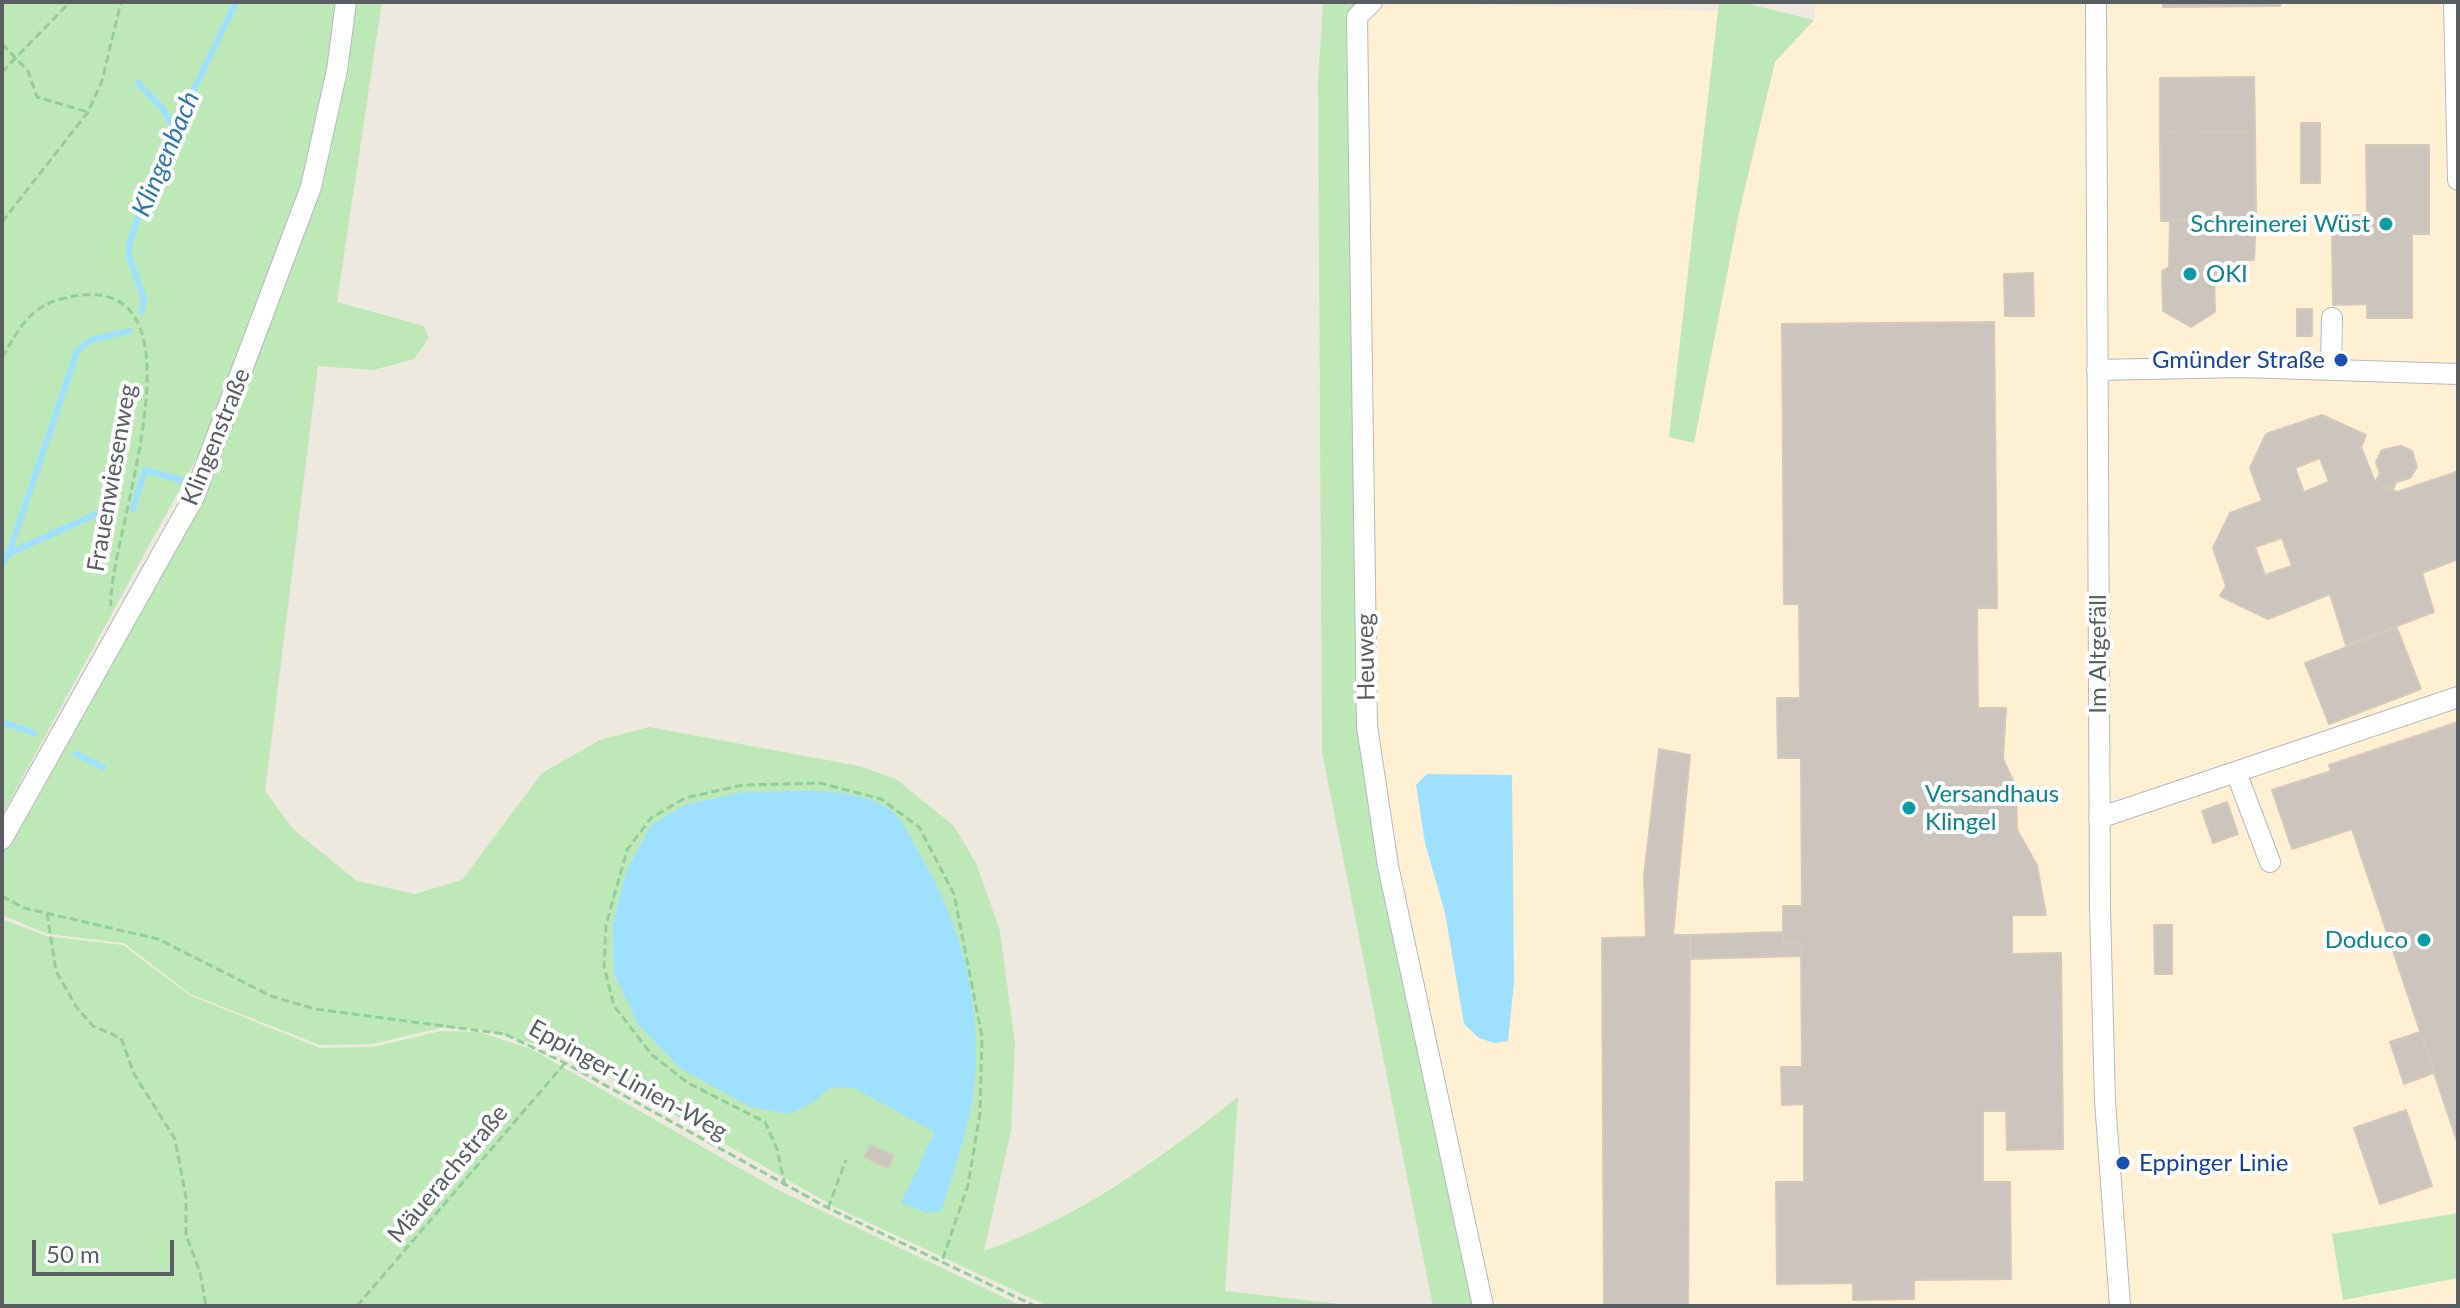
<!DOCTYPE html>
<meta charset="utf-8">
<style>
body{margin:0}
#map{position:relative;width:2460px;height:1308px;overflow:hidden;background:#eee9df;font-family:Lato,sans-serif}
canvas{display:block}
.frame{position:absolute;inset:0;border:4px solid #585e62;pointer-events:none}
.scale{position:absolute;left:32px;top:1240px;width:142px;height:36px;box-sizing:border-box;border:4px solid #585e62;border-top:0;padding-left:10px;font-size:24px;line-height:28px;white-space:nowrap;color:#585e62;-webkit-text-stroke:6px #fff;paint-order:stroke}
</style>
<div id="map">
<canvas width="2460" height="1308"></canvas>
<div class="frame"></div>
<div class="scale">50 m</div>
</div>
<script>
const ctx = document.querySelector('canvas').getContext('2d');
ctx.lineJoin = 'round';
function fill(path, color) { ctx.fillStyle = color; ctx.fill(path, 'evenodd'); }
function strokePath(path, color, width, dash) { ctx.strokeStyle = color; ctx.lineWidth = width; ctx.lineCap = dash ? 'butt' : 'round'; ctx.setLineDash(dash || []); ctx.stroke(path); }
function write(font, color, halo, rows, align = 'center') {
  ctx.font = font + ' Lato,sans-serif'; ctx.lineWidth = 8; ctx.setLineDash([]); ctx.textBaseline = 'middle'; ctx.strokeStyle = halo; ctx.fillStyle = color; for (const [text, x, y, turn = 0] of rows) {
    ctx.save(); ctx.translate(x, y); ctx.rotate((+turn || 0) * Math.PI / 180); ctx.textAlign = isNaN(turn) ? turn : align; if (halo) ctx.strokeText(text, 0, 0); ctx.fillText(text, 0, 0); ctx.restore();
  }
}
const commercial = new Path2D(`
 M 1384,2 L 1717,11 L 1719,2 L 1741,2 L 1814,20 L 1816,2 L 2458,2 L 2458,1213 L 2332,1234 L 2343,1300 L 2458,1278 L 2458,1306 L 1488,1306 L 1394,867 L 1372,726 L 1362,20 Z`);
const green = new Path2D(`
 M 2,2 L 337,2 L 329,70 L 308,179 L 206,441 L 2,815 Z
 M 354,2 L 382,2 L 337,302 L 424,326 L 429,338 L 414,359 L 373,370 L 318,366 L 265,791 L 294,830 L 357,881 L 415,894 L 462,880 L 542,773 L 600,740 L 649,727 L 859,766 L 896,779 L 954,826 L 977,865 L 1000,931 L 1015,1044 L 1011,1131 L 984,1251 C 1079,1218 1160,1159 1238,1097 L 1225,1291 L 1357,1306 L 1048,1306 L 835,1207 L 565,1052 L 479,1029 L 440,1028 L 372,1044 L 320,1045 L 190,994 L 124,943 L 48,934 L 2,915 L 2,849 L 34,805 L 197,500 L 317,190 Z
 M 1323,2 L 1361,2 L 1346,19 L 1361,725 L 1477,1306 L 1433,1306 L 1322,752 L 1318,83 Z
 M 1719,2 L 1741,2 L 1814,20 L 1775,62 L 1739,213 L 1694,443 L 1669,437 Z
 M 2,919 L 46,936 L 123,945 L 189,995 L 320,1048 L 373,1047 L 441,1031 L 479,1032 L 531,1049 L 780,1191 L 1022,1306 L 2,1306 Z
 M 2458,1213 L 2458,1278 L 2343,1300 L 2332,1234 Z`);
const water = new Path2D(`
 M 1427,774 L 1512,775 L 1514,983 L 1508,1041 L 1494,1043 L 1479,1038 L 1464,1024 L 1445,913 L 1425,843 L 1416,785 Z
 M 745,792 C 789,792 856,783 893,812 C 906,823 916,849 925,864 C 962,926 981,1008 975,1080 C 971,1124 954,1168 942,1210 L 928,1213 L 901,1203 L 935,1132 L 854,1088 L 830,1087 L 815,1101 L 790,1114 L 751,1107 L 681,1069 L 638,1024 L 614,973 L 613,925 L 626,872 L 652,824 L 687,804 Z`);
const stream = new Path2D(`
 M 138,83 L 164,110 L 174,128
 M 142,312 L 144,299 L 129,256 L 130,241 L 151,179 L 236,2
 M 133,509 L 145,470 L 181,480
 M 10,553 L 116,505
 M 2,565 L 9,553 L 77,351 L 91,340 L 129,331
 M 2,722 L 34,733
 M 76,754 L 103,767`);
const building = new Path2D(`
 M 2163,2 L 2280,2 L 2280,6 L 2163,7 Z
 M 2254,77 L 2255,132 L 2160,133 L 2160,78 Z
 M 2301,123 L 2320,123 L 2320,183 L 2301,183 Z
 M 2255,132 L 2256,220 L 2161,221 L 2160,133 Z
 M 2366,145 L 2429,145 L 2429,234 L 2412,234 L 2412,318 L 2367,318 L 2367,304 L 2333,305 L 2332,235 L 2343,235 L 2343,215 L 2367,215 Z
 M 2256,220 L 2254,260 L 2239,261 L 2214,277 L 2215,312 L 2191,327 L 2163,311 L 2162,271 L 2169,267 L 2170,221 Z
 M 2033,273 L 2034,316 L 2005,316 L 2004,274 Z
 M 2297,309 L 2312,309 L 2312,336 L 2297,336 Z
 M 1994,322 L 1997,608 L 1977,608 L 1978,708 L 2006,708 L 2003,759 L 2016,787 L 2017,830 L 2037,865 L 2046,915 L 2012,915 L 2012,954 L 2061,953 L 2063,1149 L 2007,1150 L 2006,1111 L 1983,1111 L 1983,1182 L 2010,1182 L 2011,1279 L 1914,1280 L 1914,1299 L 1853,1300 L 1853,1283 L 1777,1284 L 1776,1182 L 1804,1182 L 1804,1104 L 1782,1105 L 1781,1067 L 1802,1067 L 1801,943 L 1783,943 L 1783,906 L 1802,906 L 1801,758 L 1778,758 L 1777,698 L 1800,698 L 1799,604 L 1784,604 L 1782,324 Z
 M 2322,415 L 2366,435 L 2361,447 L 2375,482 L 2397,492 L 2456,472 L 2458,476 L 2458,559 L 2422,573 L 2434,612 L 2346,645 L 2330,594 L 2268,619 L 2220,596 L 2226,586 L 2213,548 L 2230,513 L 2262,501 L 2250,468 L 2266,434 ZM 2320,458 L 2329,482 L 2304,492 L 2295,468 ZM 2282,538 L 2292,566 L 2265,575 L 2255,547 Z
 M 2401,446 L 2412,451 L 2417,467 L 2410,478 L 2396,482 L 2393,490 L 2375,482 L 2380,474 L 2376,462 L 2382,450 Z
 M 2397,628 L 2421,689 L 2329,724 L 2305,663 Z
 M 2458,722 L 2458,1144 L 2352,829 L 2292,849 L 2272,790 L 2331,771 L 2329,765 Z
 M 1659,749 L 1690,755 L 1673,935 L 1690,935 L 1688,1306 L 1604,1306 L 1602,938 L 1646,937 L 1644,875 Z
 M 2227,802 L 2238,834 L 2213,843 L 2202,811 Z
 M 2154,925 L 2172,925 L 2172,974 L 2155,974 Z
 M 1783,932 L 1783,943 L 1801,943 L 1802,956 L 1690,959 L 1690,935 Z
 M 2420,1032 L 2434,1073 L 2404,1084 L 2390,1042 Z
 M 2406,1110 L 2432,1186 L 2380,1204 L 2354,1128 Z
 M 870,1145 L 894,1156 L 888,1168 L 865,1157 Z`);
const path = new Path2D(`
 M 2,44 L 28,71 L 37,97 L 88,112
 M 2,72 L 70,2
 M 2,222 L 88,112 L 102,81 L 121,2
 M 2,358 C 19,329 29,306 65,298 C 221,261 106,542 111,606
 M 2,896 L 24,908 L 158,939 L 271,996 L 315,1009 L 505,1034 L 565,1063 L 828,1208 L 1035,1306
 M 47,913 L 56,971 L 77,1008 L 93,1026 L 121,1038 L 134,1074 L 175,1139 L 186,1198 L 186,1235 L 200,1272 L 206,1306
 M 785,1186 L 777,1149 L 765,1122 L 688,1083 L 652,1055 L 614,1006 L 604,966 L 606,925 L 627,850 L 651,818 L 685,798 L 743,785 L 820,783 L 881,799 L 919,827 L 954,894 L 982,1037 L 980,1113 L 968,1185 L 942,1261
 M 828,1208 L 846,1160
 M 357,1306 L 565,1063`);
const minor = new Path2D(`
 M 1372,2 L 1357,17 L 1367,726 L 1388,866 L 1483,1306
 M 2096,2 L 2100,909 L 2105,1101 L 2120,1306
 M 2454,2 L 2458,180
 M 2331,369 L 2332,318
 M 2097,370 L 2242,367 L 2458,374
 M 2236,772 L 2270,862
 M 2099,818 L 2458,697
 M 2,839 L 194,497 L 311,187 L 337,70 L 346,2`);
const markers = [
 [2386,224,8,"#0f9aa8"],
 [2190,274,8,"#0f9aa8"],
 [2341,360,8,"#1a4fb4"],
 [1909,808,8,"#0f9aa8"],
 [2424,940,8,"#0f9aa8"],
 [2123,1163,8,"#1a4fb4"]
];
const cultureNames = [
 ["Schreinerei Wüst",2370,224],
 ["OKI",2206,274,"left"],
 ["Versandhaus",1925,794,"left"],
 ["Klingel",1925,822,"left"],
 ["Doduco",2408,940]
];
const transitNames = [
 ["Gmünder Straße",2325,360],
 ["Eppinger Linie",2139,1163,"left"]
];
const streetNames = [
 ["Klingenstraße",216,437,-68],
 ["Frauenwiesenweg",112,478,-80],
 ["Im Altgefäll",2098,654,-90],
 ["Heuweg",1366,657,-91],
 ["Eppinger-Linien-Weg",628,1080,29],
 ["Mäuerachstraße",448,1174,-50]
];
const waterNames = [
 ["Klingenbach",166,154,-67]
];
fill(commercial, '#fff0d3');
fill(green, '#bee8b8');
fill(water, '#9ee0ff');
strokePath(stream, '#9ee0ff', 6);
fill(building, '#cbc5be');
strokePath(building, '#d3c9bd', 2);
strokePath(minor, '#b5b9be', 22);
strokePath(path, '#93cf9d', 3, [8, 4]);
strokePath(minor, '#fff', 20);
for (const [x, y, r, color] of markers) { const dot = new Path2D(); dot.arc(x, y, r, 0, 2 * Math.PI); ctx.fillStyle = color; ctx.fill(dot); strokePath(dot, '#fff', 3); }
write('24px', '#0d838f', '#fff', cultureNames, 'right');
write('24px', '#164399', '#fff', transitNames, 'right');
write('24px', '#585e62', '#fff', streetNames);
write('italic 26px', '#2d77a9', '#fff', waterNames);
</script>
